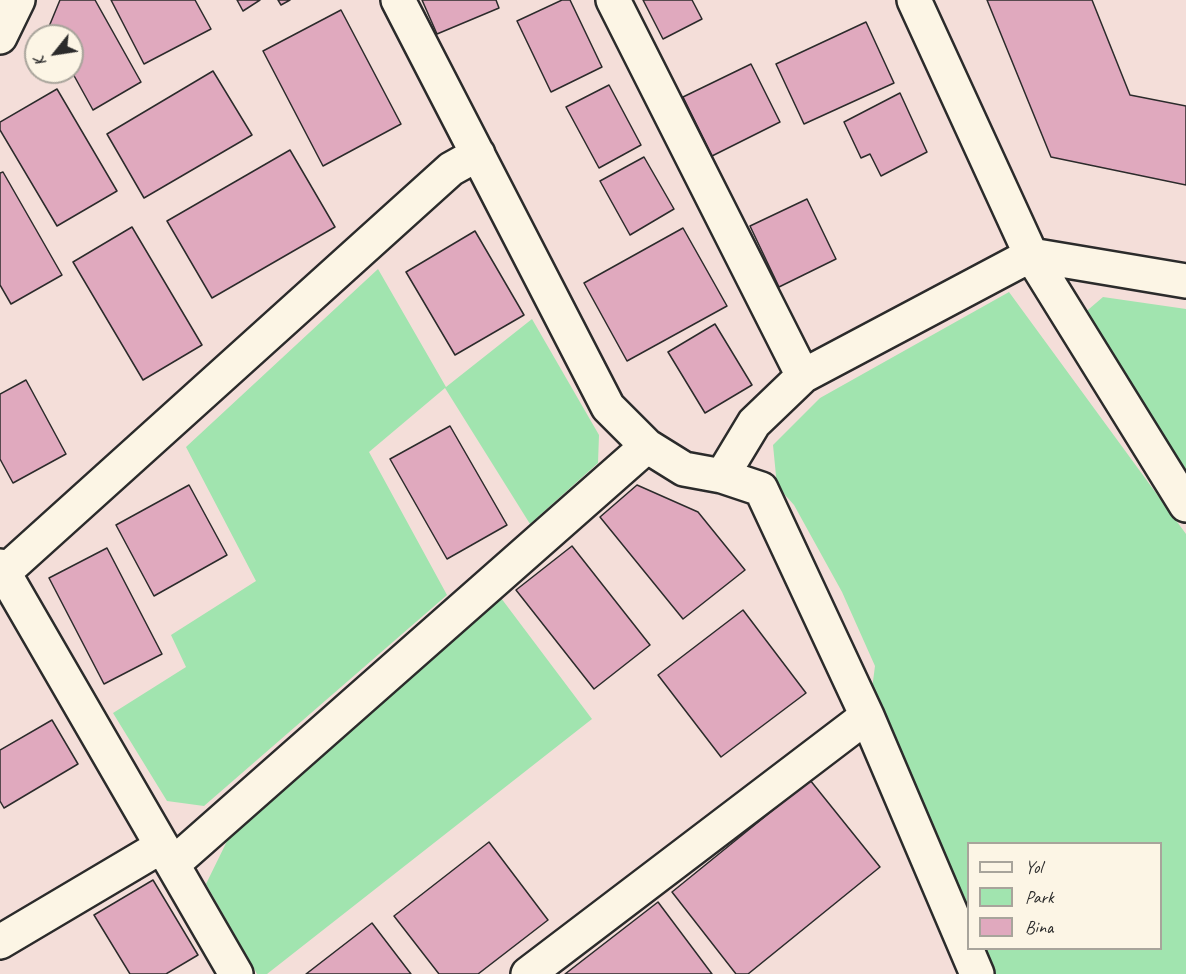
<!DOCTYPE html>
<style>
body{margin:0}
#map{position:relative;width:1186px;height:974px;overflow:hidden;background:#f4ded9;font-family:Caveat,sans-serif}
canvas{display:block}
.legend{position:absolute;left:967px;top:842px;width:195px;height:108px;box-sizing:border-box;background:#fcf5e5;border:2px solid #a8a49b;margin:0;padding:8px 10px;list-style:none;font-size:18px;color:#2b2b2b}
.legend li{display:flex;align-items:center;gap:12px;height:30px}
.legend b{width:30px;border:2px solid #a8a49b}
.north{position:absolute;left:24px;top:24px;width:60px;height:60px;box-sizing:border-box;background:#fcf5e5;border:2px solid #a8a49b;border-radius:50%;rotate:240deg;font-size:16px;font-weight:700;line-height:24px;text-align:center;color:#2b2b2b}
.north::after{content:'';display:block;margin:auto;width:21px;height:27px;background:#2b2b2b;clip-path:polygon(50% 0,100% 100%,50% 72%,0 100%)}
</style>
<div id="map">
<canvas width="1186" height="974"></canvas>
<ul class="legend">
<li><b style="height:8px;background:#fcf5e5"></b>Yol</li>
<li><b style="height:16px;background:#a1e4af"></b>Park</li>
<li><b style="height:16px;background:#e0a9be"></b>Bina</li>
</ul>
<div class="north">K</div>
</div>
<script>
const ctx = document.querySelector('canvas').getContext('2d');
ctx.lineJoin = 'round';
function fill(path, color) { ctx.fillStyle = color; ctx.fill(path, 'evenodd'); }
function strokePath(path, color, width, dash) { ctx.strokeStyle = color; ctx.lineWidth = width; ctx.lineCap = dash ? 'butt' : 'round'; ctx.setLineDash(dash || []); ctx.stroke(path); }
const green = new Path2D(`
 M 378,269 L 446,387 L 532,319 L 599,435 L 598,463 L 530,524 L 445,388 L 369,452 L 447,595 L 204,806 L 167,801 L 113,713 L 186,667 L 171,635 L 256,581 L 186,447 Z
 M 1009,292 L 1186,534 L 1186,974 L 996,974 L 985,949 L 1160,948 L 1160,844 L 968,844 L 968,912 L 872,689 L 875,666 L 842,592 L 794,505 L 777,486 L 773,445 L 820,398 Z
 M 1103,297 L 1186,309 L 1186,478 L 1082,315 Z
 M 501,598 L 592,719 L 267,974 L 257,974 L 206,884 L 230,835 Z`);
const building = new Path2D(`
 M 60,0 L 95,0 L 141,82 L 93,110 L 72,72 L 72,36 L 52,36 L 48,29 Z
 M 111,0 L 195,0 L 211,29 L 144,64 Z
 M 237,0 L 260,0 L 243,11 Z
 M 278,0 L 290,0 L 281,5 Z
 M 422,0 L 496,0 L 499,8 L 437,34 Z
 M 562,0 L 570,0 L 602,67 L 551,92 L 517,21 Z
 M 643,0 L 692,0 L 702,19 L 663,39 Z
 M 987,0 L 1092,0 L 1130,95 L 1186,106 L 1186,185 L 1051,157 Z
 M 341,10 L 401,124 L 323,166 L 263,51 Z
 M 866,22 L 894,83 L 804,124 L 776,64 Z
 M 751,64 L 780,122 L 712,156 L 683,97 Z
 M 213,71 L 252,135 L 144,198 L 107,134 Z
 M 609,85 L 641,145 L 599,168 L 566,107 Z
 M 57,89 L 117,191 L 57,226 L 0,130 L 0,122 Z
 M 900,93 L 927,152 L 881,176 L 870,154 L 861,158 L 844,122 Z
 M 290,150 L 335,227 L 212,298 L 167,221 Z
 M 644,157 L 674,209 L 630,235 L 600,181 Z
 M 3,172 L 62,275 L 11,304 L 0,285 L 0,173 Z
 M 807,199 L 836,259 L 779,287 L 750,226 Z
 M 132,227 L 202,345 L 143,380 L 73,262 Z
 M 683,228 L 727,306 L 627,361 L 584,283 Z
 M 475,231 L 524,315 L 455,355 L 406,272 Z
 M 715,324 L 752,385 L 705,413 L 668,352 Z
 M 26,380 L 66,454 L 13,483 L 0,459 L 0,394 Z
 M 450,426 L 507,525 L 447,559 L 390,459 Z
 M 189,485 L 227,555 L 154,596 L 116,525 Z
 M 637,485 L 698,512 L 745,570 L 683,619 L 600,517 Z
 M 572,546 L 650,645 L 594,689 L 516,590 Z
 M 107,548 L 162,654 L 104,684 L 49,578 Z
 M 743,610 L 806,693 L 721,757 L 658,675 Z
 M 52,720 L 78,764 L 4,808 L 0,801 L 0,750 Z
 M 810,780 L 880,867 L 748,974 L 736,974 L 672,892 Z
 M 489,842 L 548,920 L 478,974 L 439,974 L 394,916 Z
 M 153,880 L 198,955 L 166,974 L 130,974 L 94,915 Z
 M 658,902 L 712,974 L 565,974 Z
 M 372,923 L 411,974 L 306,974 Z`);
const minor = new Path2D(`
 M 398,0 L 608,407 L 647,446 L 684,469 L 722,476 L 761,489 L 867,716 L 977,974
 M 613,0 L 803,376
 M 914,0 L 1031,255 L 1186,505
 M 0,37 L 18,0
 M 722,476 L 754,423 L 803,376 L 1031,255 L 1186,281
 M 0,566 L 236,974
 M 0,576 L 451,169 L 478,154
 M 173,864 L 647,446
 M 0,942 L 162,846
 M 528,974 L 867,716`);
fill(green, '#a1e4af');
fill(building, '#e0a9be');
strokePath(building, '#2b2b2b', 1.5);
strokePath(minor, '#2b2b2b', 38);
strokePath(minor, '#fcf5e5', 33);
</script>
